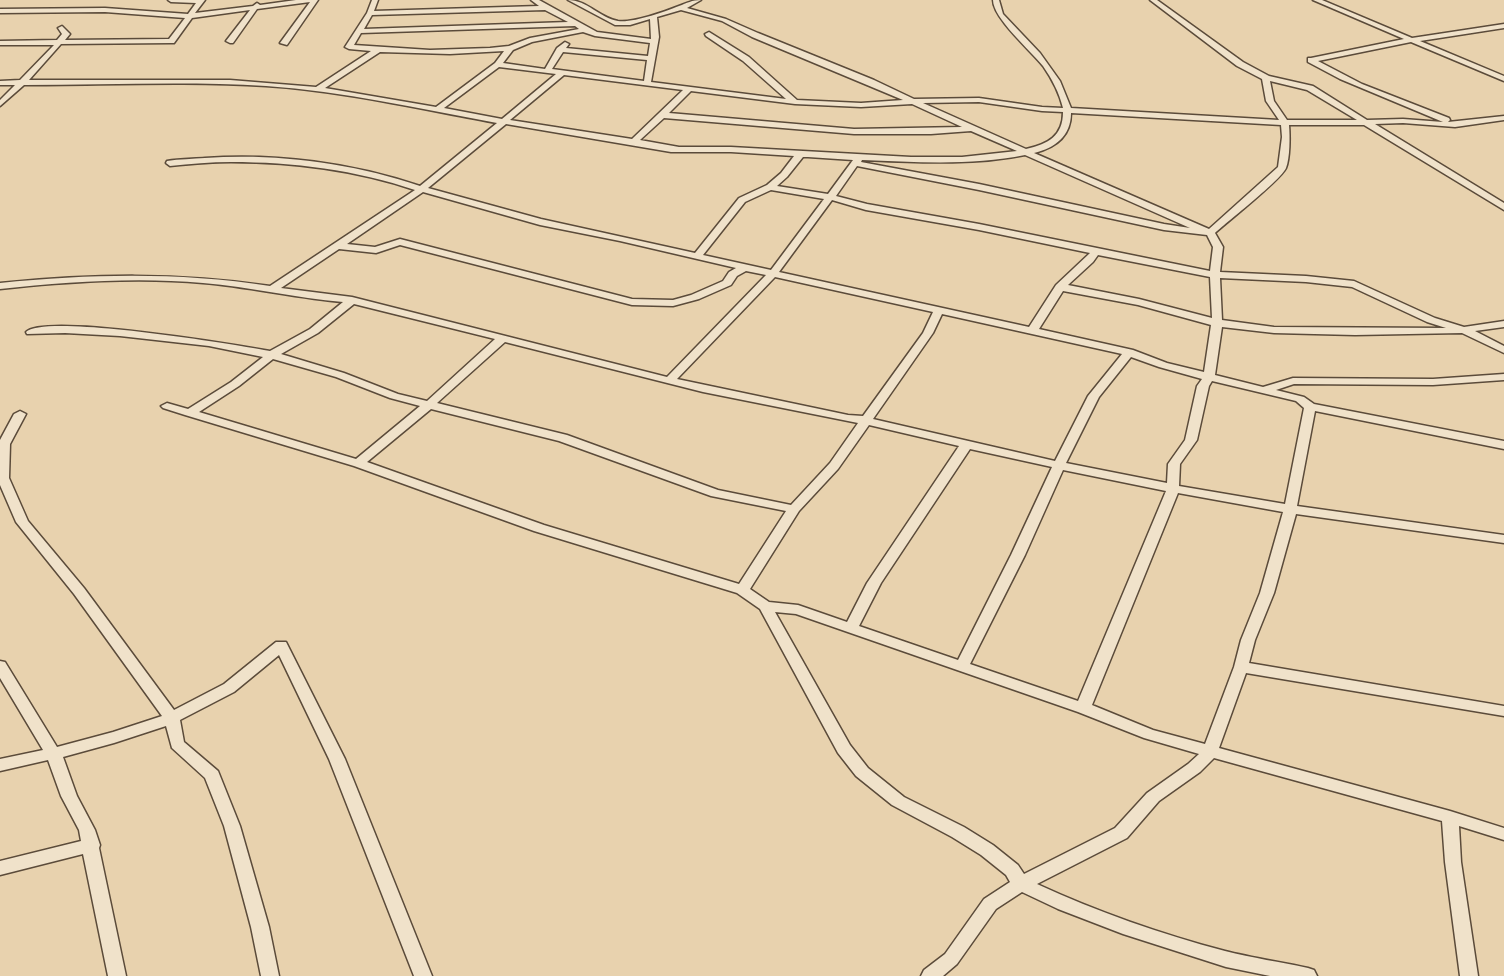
<!DOCTYPE html>
<style>
body{margin:0}
canvas{display:block;background:#e8d2ae}
</style>
<canvas width="1504" height="976"></canvas>
<script>
const ctx = document.querySelector('canvas').getContext('2d');
ctx.lineJoin = 'round';
function strokePath(path, color, width, dash) { ctx.strokeStyle = color; ctx.lineWidth = width; ctx.lineCap = dash ? 'butt' : 'round'; ctx.setLineDash(dash || []); ctx.stroke(path); }
function fill(path, color) { ctx.fillStyle = color; ctx.fill(path, 'evenodd'); }
const minor = new Path2D(`
 M 168,0 L 205,0 L 195,13 L 253,6 L 257,3 L 260,5 L 296,0 L 318,0 L 287,45 L 280,43 L 310,2 L 257,9 L 233,43 L 230,43 L 226,41 L 250,10 L 192,18 L 174,43 L 171,43 L 61,44 L 29,80 L 230,80 L 316,87 L 371,51 L 349,49 L 345,47 L 367,13 L 372,0 L 378,0 L 374,11 L 539,6 L 531,0 L 539,0 L 597,32 L 651,39 L 650,19 L 630,25 L 615,25 L 568,0 C 587,0 600,18 618,21 C 633,23 664,12 679,6 C 687,3 692,0 701,0 L 687,8 L 726,19 L 758,33 L 874,80 L 914,99 L 979,98 L 1042,107 L 1063,108 C 1059,92 1052,79 1043,66 C 1030,50 993,18 993,0 L 999,0 L 1003,14 L 1040,53 L 1060,81 L 1071,108 L 1279,120 L 1266,101 L 1262,79 L 1237,66 L 1150,0 L 1157,0 L 1243,62 L 1269,76 L 1313,86 L 1367,120 L 1403,119 L 1443,122 L 1340,79 L 1308,62 L 1308,58 L 1311,58 L 1404,39 L 1313,0 L 1322,0 L 1412,38 L 1504,24 L 1504,28 L 1420,41 L 1504,76 L 1504,81 L 1411,42 L 1318,61 L 1362,84 L 1449,118 L 1450,120 L 1448,122 L 1504,116 L 1504,120 L 1455,127 L 1403,123 L 1375,124 L 1504,203 L 1504,210 L 1364,125 L 1289,125 C 1290,136 1290,158 1286,168 C 1281,180 1228,221 1215,233 L 1223,247 L 1220,272 L 1306,276 L 1354,281 L 1435,318 L 1464,327 L 1504,321 L 1504,327 L 1475,331 L 1504,346 L 1504,353 L 1462,333 L 1355,335 L 1274,333 L 1222,327 L 1215,375 L 1263,387 L 1293,378 L 1433,379 L 1504,374 L 1504,380 L 1433,385 L 1294,384 L 1276,390 L 1304,397 L 1314,404 L 1504,441 L 1504,449 L 1315,411 L 1297,506 L 1504,535 L 1504,543 L 1296,514 L 1274,593 L 1255,640 L 1249,663 L 1504,706 L 1504,716 L 1246,673 L 1219,748 L 1450,811 L 1504,828 L 1504,840 L 1459,826 L 1461,862 L 1478,976 L 1460,976 L 1445,862 L 1442,821 L 1214,758 L 1200,772 L 1159,801 L 1127,838 L 1037,884 C 1098,912 1161,934 1225,951 C 1252,958 1281,962 1308,968 L 1314,970 L 1317,976 L 1270,976 L 1226,967 L 1123,934 L 1058,909 L 1022,892 L 996,909 L 957,964 L 943,976 L 921,976 L 924,970 L 945,954 L 984,899 L 1010,882 L 1006,875 L 981,855 L 952,837 L 892,805 L 856,776 L 838,753 L 760,609 L 737,593 L 534,531 L 354,466 L 185,415 L 163,408 L 161,406 L 167,403 L 188,409 L 231,382 L 263,357 L 209,346 L 120,336 L 65,333 L 27,334 L 26,332 C 45,313 237,345 270,351 L 310,329 L 343,302 C 296,298 250,287 203,283 C 135,277 67,282 0,289 L 0,283 C 91,274 179,272 270,286 L 415,190 C 356,170 293,162 231,162 C 211,162 190,164 170,166 L 166,163 L 167,161 C 179,159 193,159 205,158 C 277,153 352,163 420,186 L 497,123 C 420,109 343,91 266,86 C 187,81 104,85 24,85 L 0,106 L 0,100 L 15,85 L 0,85 L 0,81 L 20,80 L 54,45 L 0,45 L 0,41 L 57,40 L 62,34 L 58,28 L 62,26 L 70,34 L 65,40 L 169,39 L 185,18 L 105,12 L 0,13 L 0,9 L 105,8 L 188,14 L 196,3 L 171,2 ZM 545,10 L 568,22 L 364,29 L 372,15 ZM 681,10 L 722,21 L 752,37 L 903,100 L 861,103 L 797,100 L 749,57 L 709,32 L 705,34 L 706,36 L 743,61 L 786,99 L 651,82 L 659,37 L 657,17 ZM 575,26 L 579,29 L 530,38 L 509,46 L 490,48 L 430,50 L 354,45 L 361,33 ZM 583,32 L 595,36 L 650,43 L 648,56 L 566,48 L 569,44 L 565,42 L 557,48 L 545,69 L 503,63 L 513,50 L 532,42 ZM 504,51 L 495,63 L 436,107 L 325,88 L 380,52 L 450,54 ZM 563,52 L 647,60 L 644,81 L 552,69 ZM 499,67 L 556,74 L 502,119 L 444,108 ZM 564,75 L 683,90 L 632,139 L 510,120 ZM 1270,81 L 1307,90 L 1357,120 L 1287,120 L 1274,101 ZM 691,91 L 795,104 L 861,107 L 912,104 L 962,127 L 854,129 L 669,113 ZM 979,102 L 1042,111 L 1063,112 C 1063,136 1048,144 1026,149 L 923,103 ZM 1071,113 L 1281,125 L 1282,137 L 1278,167 L 1209,229 L 1034,153 C 1055,148 1071,136 1071,113 ZM 664,118 L 854,134 L 931,134 L 971,131 L 1017,151 L 962,157 L 911,157 L 731,147 L 679,147 L 640,140 ZM 506,124 L 671,152 L 731,152 L 794,156 L 781,173 L 767,185 L 739,198 L 695,253 L 541,219 L 428,188 ZM 1025,155 L 1190,228 L 1164,224 L 979,184 L 861,162 L 862,160 C 915,162 972,166 1025,155 ZM 803,157 L 808,157 L 853,160 L 828,194 L 777,186 L 787,177 ZM 857,166 L 979,190 L 1164,230 L 1207,235 L 1213,247 L 1210,271 L 979,224 L 867,204 L 836,196 ZM 771,190 L 824,199 L 771,270 L 703,255 L 745,202 ZM 423,192 L 540,225 L 620,241 L 736,268 L 729,272 L 723,281 L 691,295 L 673,300 L 632,299 L 400,239 L 375,247 L 347,244 ZM 832,200 L 866,210 L 979,230 L 1090,253 L 1056,285 L 1029,327 L 779,272 ZM 400,245 L 632,305 L 673,306 L 699,299 L 731,285 L 737,276 L 746,271 L 766,275 L 667,377 L 352,297 L 281,288 L 339,249 L 376,253 ZM 1098,255 L 1210,277 L 1212,318 L 1139,299 L 1068,285 L 1093,262 ZM 775,277 L 933,312 L 923,333 L 863,416 L 848,415 L 677,379 ZM 1220,278 L 1306,282 L 1352,287 L 1427,322 L 1446,328 L 1274,327 L 1222,320 ZM 1063,291 L 1138,305 L 1211,325 L 1204,372 L 1167,363 L 1133,350 L 1039,329 ZM 354,304 L 495,339 L 427,401 L 398,394 L 344,373 L 281,354 L 318,333 ZM 942,314 L 1122,354 L 1088,396 L 1055,461 L 873,419 L 933,333 ZM 505,342 L 703,392 L 858,423 L 830,463 L 791,505 L 718,490 L 567,435 L 437,403 ZM 1131,357 L 1159,367 L 1202,379 L 1197,386 L 1185,440 L 1168,464 L 1167,483 L 1066,463 L 1099,397 ZM 273,359 L 336,377 L 390,398 L 420,406 L 356,459 L 199,412 L 239,386 ZM 1212,381 L 1296,401 L 1304,408 L 1285,504 L 1179,486 L 1180,464 L 1197,440 L 1209,386 ZM 431,409 L 559,441 L 711,496 L 786,511 L 739,584 L 544,525 L 367,462 ZM 869,425 L 959,446 L 867,583 L 847,622 L 798,605 L 769,602 L 750,589 L 799,511 L 838,469 ZM 970,449 L 1052,467 L 1011,555 L 958,660 L 859,626 L 881,583 ZM 1063,470 L 1166,491 L 1078,701 L 970,664 L 1025,555 ZM 1178,493 L 1283,512 L 1260,593 L 1241,640 L 1234,667 L 1205,744 L 1153,730 L 1092,705 ZM 775,612 L 796,614 L 1078,712 L 1144,738 L 1199,754 L 1188,764 L 1147,793 L 1115,828 L 1024,874 L 1018,865 L 993,845 L 964,827 L 904,797 L 868,768 L 850,745 Z
 M 20,411 L 26,414 L 10,444 L 9,478 L 28,521 L 84,588 L 174,710 L 224,684 L 276,642 L 286,642 L 345,759 L 432,976 L 414,976 L 329,759 L 279,655 L 234,692 L 180,720 L 184,742 L 218,771 L 240,826 L 269,927 L 279,976 L 261,976 L 251,927 L 224,826 L 205,778 L 172,748 L 166,726 L 114,743 L 63,757 L 77,796 L 95,830 L 100,845 L 99,848 L 126,976 L 108,976 L 83,854 L 0,875 L 0,861 L 81,841 L 79,830 L 61,796 L 48,760 L 0,771 L 0,759 L 43,750 L 0,678 L 0,661 L 5,662 L 57,747 L 113,732 L 162,716 L 74,594 L 16,522 L 0,485 L 0,440 L 14,414 Z`);
strokePath(minor, '#5b4b3a', 3);
fill(minor, '#f0e2ca');
</script>
